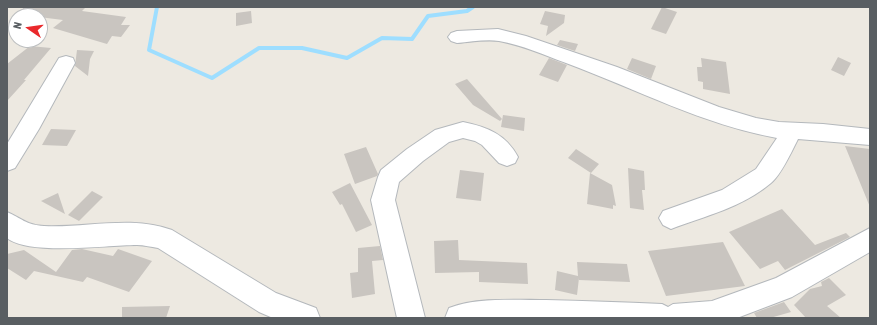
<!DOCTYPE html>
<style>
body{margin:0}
#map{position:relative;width:877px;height:325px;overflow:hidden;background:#ede9e1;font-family:"Asap Condensed",sans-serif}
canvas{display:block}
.frame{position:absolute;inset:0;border:8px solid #595e62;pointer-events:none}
.north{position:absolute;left:8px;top:8px;width:40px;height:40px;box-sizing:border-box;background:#fff;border:1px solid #bdbfc0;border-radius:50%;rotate:283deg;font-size:11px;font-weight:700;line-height:16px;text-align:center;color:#595e62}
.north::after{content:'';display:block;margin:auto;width:14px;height:18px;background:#ea292c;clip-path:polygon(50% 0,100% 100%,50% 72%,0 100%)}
</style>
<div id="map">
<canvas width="877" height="325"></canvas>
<div class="frame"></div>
<div class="north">N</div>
</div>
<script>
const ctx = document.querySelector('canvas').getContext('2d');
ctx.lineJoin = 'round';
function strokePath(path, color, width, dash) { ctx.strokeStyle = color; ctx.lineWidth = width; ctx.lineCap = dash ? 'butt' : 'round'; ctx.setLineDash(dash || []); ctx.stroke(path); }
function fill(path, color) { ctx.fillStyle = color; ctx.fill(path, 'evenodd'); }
const stream = new Path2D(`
 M 157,7 L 149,50 L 212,78 L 259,48 L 302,48 L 347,58 L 382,38 L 412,39 L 428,16 L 467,11 L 473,7`);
const building = new Path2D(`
 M 23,7 L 86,7 L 82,11 L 126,17 L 121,25 L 130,25 L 121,37 L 112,36 L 107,44 L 53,28 L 63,20 L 23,15 Z
 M 662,7 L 677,12 L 666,34 L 651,29 Z
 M 251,11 L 252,23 L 236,26 L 236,13 Z
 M 545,11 L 565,15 L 564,23 L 546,36 L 548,26 L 540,24 Z
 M 560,40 L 578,44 L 575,51 L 557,45 Z
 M 30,46 L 51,48 L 24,80 L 26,80 L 7,101 L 7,64 Z
 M 77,50 L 94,51 L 90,59 L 88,76 L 75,66 Z
 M 838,57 L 851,63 L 844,76 L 831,70 Z
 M 549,58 L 567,65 L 558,82 L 539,75 Z
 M 632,58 L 656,66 L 651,79 L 627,69 Z
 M 701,58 L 726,62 L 730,94 L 703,89 L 703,82 L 698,81 L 697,67 L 702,67 Z
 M 467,79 L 502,119 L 500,121 L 473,105 L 455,84 Z
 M 503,115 L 525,118 L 524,131 L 501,127 Z
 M 51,129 L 76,130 L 67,146 L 42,145 Z
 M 845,146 L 870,149 L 870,207 Z
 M 366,147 L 378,174 L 377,176 L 355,184 L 344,154 Z
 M 576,149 L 599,164 L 591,173 L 568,158 Z
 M 628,168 L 644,171 L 645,190 L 642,190 L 644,210 L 630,208 Z
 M 460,170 L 484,173 L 481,201 L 456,198 Z
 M 590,173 L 612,185 L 616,206 L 613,205 L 613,209 L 587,204 Z
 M 350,183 L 372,225 L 356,232 L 342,204 L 340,205 L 332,192 Z
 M 92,191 L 103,197 L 79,221 L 68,215 Z
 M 58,193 L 65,214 L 41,201 Z
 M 782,209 L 815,245 L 846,233 L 850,237 L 785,270 L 778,261 L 760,269 L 729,232 Z
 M 458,240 L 459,260 L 527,263 L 528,284 L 479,282 L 479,272 L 435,273 L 434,241 Z
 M 723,242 L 745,286 L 666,296 L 648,251 Z
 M 380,246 L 383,260 L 372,261 L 375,294 L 352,298 L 350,273 L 358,272 L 358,248 Z
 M 82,249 L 113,256 L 118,249 L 152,261 L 129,292 L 87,277 L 83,282 L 34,271 L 26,280 L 7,268 L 7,254 L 24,250 L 56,272 L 72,250 Z
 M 577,262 L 627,264 L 630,282 L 579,280 L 579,278 L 577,295 L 555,290 L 557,271 L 578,276 Z
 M 829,278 L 846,295 L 827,306 L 841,318 L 806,318 L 794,305 L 810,289 L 822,286 L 821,282 Z
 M 784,302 L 791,312 L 770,318 L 757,318 L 754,313 Z
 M 170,306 L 166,318 L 122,318 L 122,307 Z`);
const minor = new Path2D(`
 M 498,29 L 526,36 L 617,67 L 719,107 L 756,118 L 779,122 L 823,124 L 870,129 L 870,145 L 798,139 C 792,151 781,175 771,183 C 743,207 705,216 671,229 L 663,225 L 659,218 L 663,211 L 722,190 L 756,169 L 777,138 C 704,125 636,89 566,63 C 544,55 522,45 499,41 C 486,39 470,42 457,43 L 451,41 L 448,37 L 451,33 L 457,31 Z
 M 66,56 L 73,58 L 75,63 L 39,129 L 15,168 L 7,171 L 7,144 L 59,58 Z
 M 463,122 C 487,127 506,134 518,157 L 515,163 L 507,166 L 499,163 L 482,145 L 475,141 L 463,138 L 449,142 L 423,161 L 399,182 L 395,200 L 425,318 L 397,318 L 371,200 L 378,177 L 381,170 L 407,149 L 435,130 Z
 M 7,212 C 21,218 26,225 44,226 C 86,228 131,215 172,230 L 276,293 L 316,308 L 320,318 L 273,318 L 259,312 L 158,248 C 151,247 144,245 137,245 C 108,245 29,256 7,238 Z
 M 870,228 L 870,252 L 792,297 L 737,318 L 445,318 L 449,308 C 476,297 517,300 546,300 C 585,301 623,302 662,304 L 668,307 L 673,304 L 712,301 L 776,278 Z`);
strokePath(stream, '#9edeff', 4);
fill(building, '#c9c5c0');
strokePath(minor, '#b4b8bc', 2);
fill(minor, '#fff');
</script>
